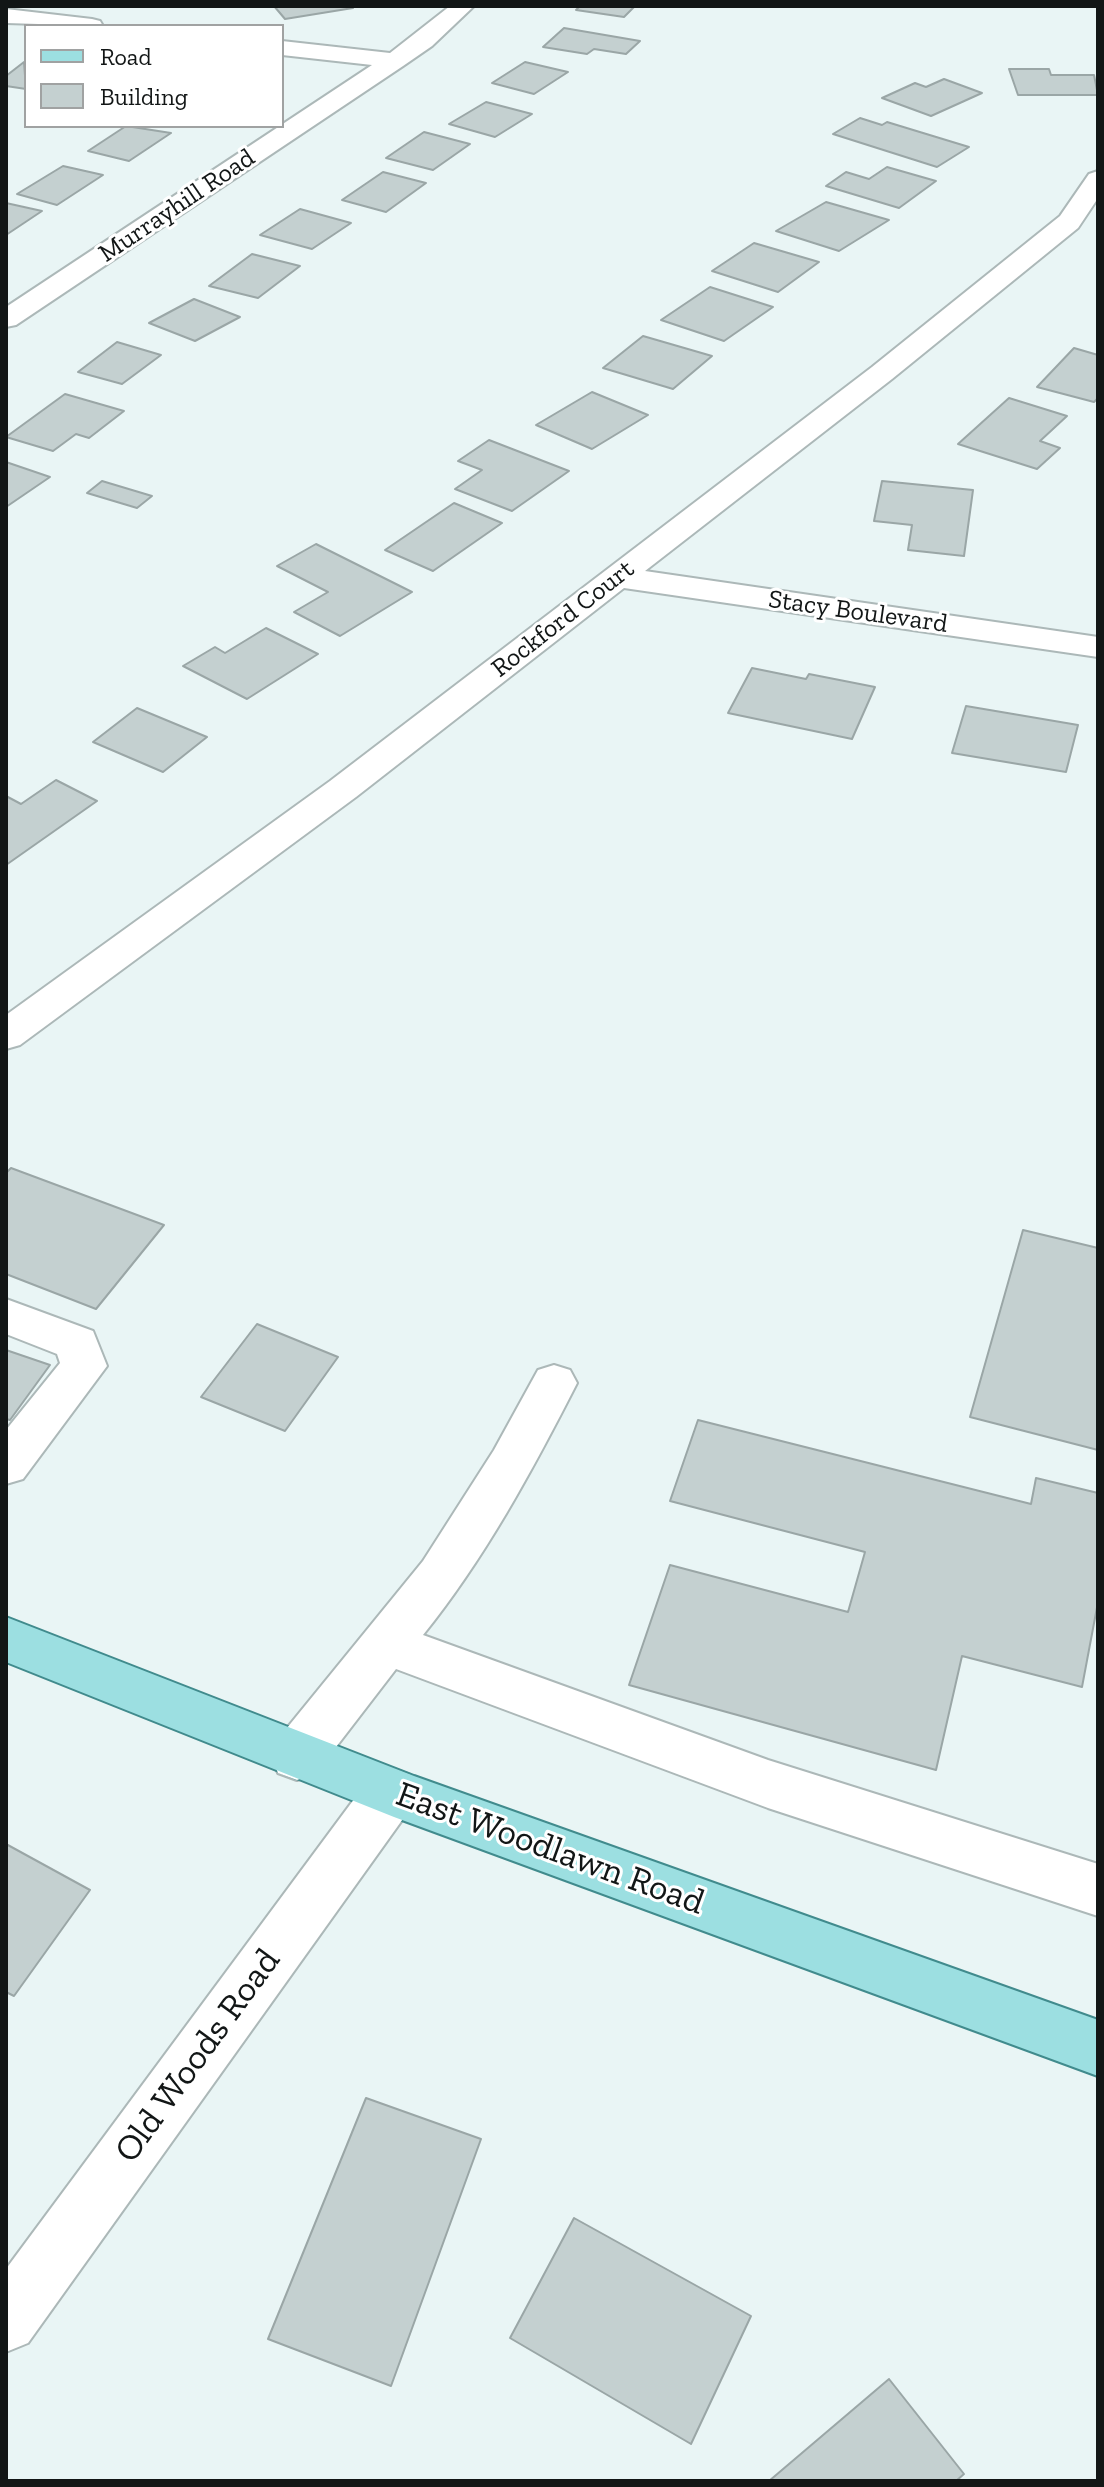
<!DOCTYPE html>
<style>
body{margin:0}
#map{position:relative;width:1104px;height:2487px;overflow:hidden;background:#e9f5f5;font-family:"Zilla Slab",serif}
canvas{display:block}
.frame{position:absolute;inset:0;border:8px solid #121616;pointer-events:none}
.legend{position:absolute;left:24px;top:24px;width:260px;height:104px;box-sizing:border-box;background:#fff;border:2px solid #a0a2a2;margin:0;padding:10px 14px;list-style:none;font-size:24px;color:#121616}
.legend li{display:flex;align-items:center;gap:16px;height:40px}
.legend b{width:40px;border:2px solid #a0a2a2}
</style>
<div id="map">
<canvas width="1104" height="2487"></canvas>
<div class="frame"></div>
<ul class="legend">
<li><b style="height:10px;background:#9cdfe1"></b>Road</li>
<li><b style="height:22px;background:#c4d0d0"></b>Building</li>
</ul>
</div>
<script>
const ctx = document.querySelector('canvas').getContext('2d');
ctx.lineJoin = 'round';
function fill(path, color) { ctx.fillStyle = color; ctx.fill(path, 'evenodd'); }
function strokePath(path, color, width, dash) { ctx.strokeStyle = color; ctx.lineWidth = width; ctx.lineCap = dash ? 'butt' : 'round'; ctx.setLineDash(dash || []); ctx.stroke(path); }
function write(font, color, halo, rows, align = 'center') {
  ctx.font = font + ' "Zilla Slab",serif'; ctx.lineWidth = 6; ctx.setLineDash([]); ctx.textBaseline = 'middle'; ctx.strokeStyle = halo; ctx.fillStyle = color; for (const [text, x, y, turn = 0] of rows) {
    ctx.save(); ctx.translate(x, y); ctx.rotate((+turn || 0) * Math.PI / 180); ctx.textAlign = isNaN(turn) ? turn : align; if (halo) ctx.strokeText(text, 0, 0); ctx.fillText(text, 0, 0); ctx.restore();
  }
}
const building = new Path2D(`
 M 274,6 L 351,6 L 353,8 L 285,19 Z
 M 580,6 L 635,6 L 624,17 L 576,10 Z
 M 564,28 L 640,41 L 626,54 L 594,49 L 587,54 L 543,47 Z
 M 24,62 L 26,89 L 6,86 L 6,76 Z
 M 525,62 L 568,72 L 534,94 L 492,83 Z
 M 1009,69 L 1049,69 L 1051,75 L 1094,75 L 1098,95 L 1018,95 Z
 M 944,79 L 982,93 L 931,116 L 882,98 L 915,83 L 926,87 Z
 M 486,102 L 532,114 L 495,137 L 449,124 Z
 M 860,118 L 882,125 L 887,122 L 969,147 L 937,167 L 833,134 Z
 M 126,126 L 171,133 L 129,161 L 88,151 Z
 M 424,132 L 470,144 L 433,170 L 386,158 Z
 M 63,166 L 103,175 L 57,205 L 17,194 Z
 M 887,167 L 936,181 L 899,208 L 826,186 L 846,172 L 869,179 Z
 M 383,172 L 426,183 L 386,212 L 342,200 Z
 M 826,202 L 889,220 L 839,251 L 776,231 Z
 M 6,203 L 42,211 L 6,235 Z
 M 300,209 L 351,223 L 312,249 L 260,235 Z
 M 754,243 L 819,262 L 778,292 L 712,271 Z
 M 252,254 L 300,266 L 258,298 L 209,286 Z
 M 710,287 L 773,307 L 724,341 L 661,320 Z
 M 194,299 L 240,317 L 195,341 L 149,323 Z
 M 643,336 L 712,356 L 673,389 L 603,368 Z
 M 117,342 L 161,355 L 122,384 L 78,372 Z
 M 1074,348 L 1098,355 L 1098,398 L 1094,402 L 1037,387 Z
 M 592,392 L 648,415 L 592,449 L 536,425 Z
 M 65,394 L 124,411 L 89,438 L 76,434 L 53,451 L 6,437 Z
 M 1009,398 L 1067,416 L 1040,441 L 1060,448 L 1037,469 L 958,444 Z
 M 489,440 L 569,471 L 512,511 L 455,489 L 482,470 L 458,461 Z
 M 6,462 L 50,477 L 6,507 Z
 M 102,481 L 152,496 L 137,508 L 87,493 Z
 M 882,481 L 973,490 L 964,556 L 908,550 L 912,525 L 874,521 Z
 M 454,503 L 502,523 L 433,571 L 385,550 Z
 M 316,544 L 412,592 L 340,636 L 294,612 L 328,592 L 277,566 Z
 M 266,628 L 318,654 L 247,699 L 183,666 L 215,647 L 225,653 Z
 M 752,668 L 806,679 L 809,674 L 875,687 L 852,739 L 728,713 Z
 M 966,706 L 1078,725 L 1066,772 L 952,753 Z
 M 137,708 L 207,737 L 163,772 L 93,742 Z
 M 56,780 L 97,801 L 6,865 L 6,796 L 21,804 Z
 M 11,1168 L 164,1225 L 96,1309 L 6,1274 L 6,1173 Z
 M 1023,1230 L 1098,1248 L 1098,1450 L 970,1417 Z
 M 257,1324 L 338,1357 L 285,1431 L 201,1397 Z
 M 6,1350 L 50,1365 L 10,1420 L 6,1419 Z
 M 698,1420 L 1031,1504 L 1036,1478 L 1098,1493 L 1098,1602 L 1082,1687 L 962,1656 L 936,1770 L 629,1685 L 670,1565 L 848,1612 L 865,1552 L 670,1501 Z
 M 6,1844 L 90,1890 L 14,1996 L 6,1992 Z
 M 366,2098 L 481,2139 L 391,2386 L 268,2339 Z
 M 574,2218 L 751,2316 L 691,2444 L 510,2338 Z
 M 889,2379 L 964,2474 L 956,2481 L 769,2481 Z`);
const minor = new Path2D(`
 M 450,6 L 474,6 L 432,46 L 403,66 L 16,325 L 6,327 L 6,307 L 372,65 L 282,55 L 282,41 L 390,53 Z
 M 6,9 L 92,19 L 100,21 L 103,26 L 6,23 Z
 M 1098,171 L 1098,198 L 1078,228 L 892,379 L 645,571 L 1098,637 L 1098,657 L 624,588 L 356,797 L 20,1045 L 6,1049 L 6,1015 L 330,781 L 872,367 L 1060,216 L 1089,174 Z
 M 6,1299 L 93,1331 L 107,1366 L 23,1479 L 6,1484 L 6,1430 L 60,1363 L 57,1354 L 6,1334 Z
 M 554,1365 L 570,1370 L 577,1383 C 532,1471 485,1558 423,1635 L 768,1760 L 1098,1864 L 1098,1916 L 768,1808 L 396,1669 L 316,1773 L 297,1780 L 278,1773 L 271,1756 L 278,1739 L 423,1561 L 494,1450 L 538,1370 Z
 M 391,1768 L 410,1775 L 418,1792 L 410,1809 L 28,2343 L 6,2352 L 6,2269 L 372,1775 Z`);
const major = new Path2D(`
 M 6,1617 L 414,1776 L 1098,2020 L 1098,2076 L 394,1817 L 6,1662 Z`);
const farStreetnames = [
 ["Murrayhill Road",177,206,-34],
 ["Stacy Boulevard",858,612,8],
 ["Rockford Court",563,619,-38]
];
const nearStreetnames = [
 ["East Woodlawn Road",550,1849,20],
 ["Old Woods Road",198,2056,-54]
];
fill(building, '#c4d0d0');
strokePath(building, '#9aa6a6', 2);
strokePath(minor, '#acb8b8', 4);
strokePath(major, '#418b8d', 4);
fill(minor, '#fff');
fill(major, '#9cdfe1');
write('26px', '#121616', '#fff', farStreetnames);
write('36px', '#121616', '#fff', nearStreetnames);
</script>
